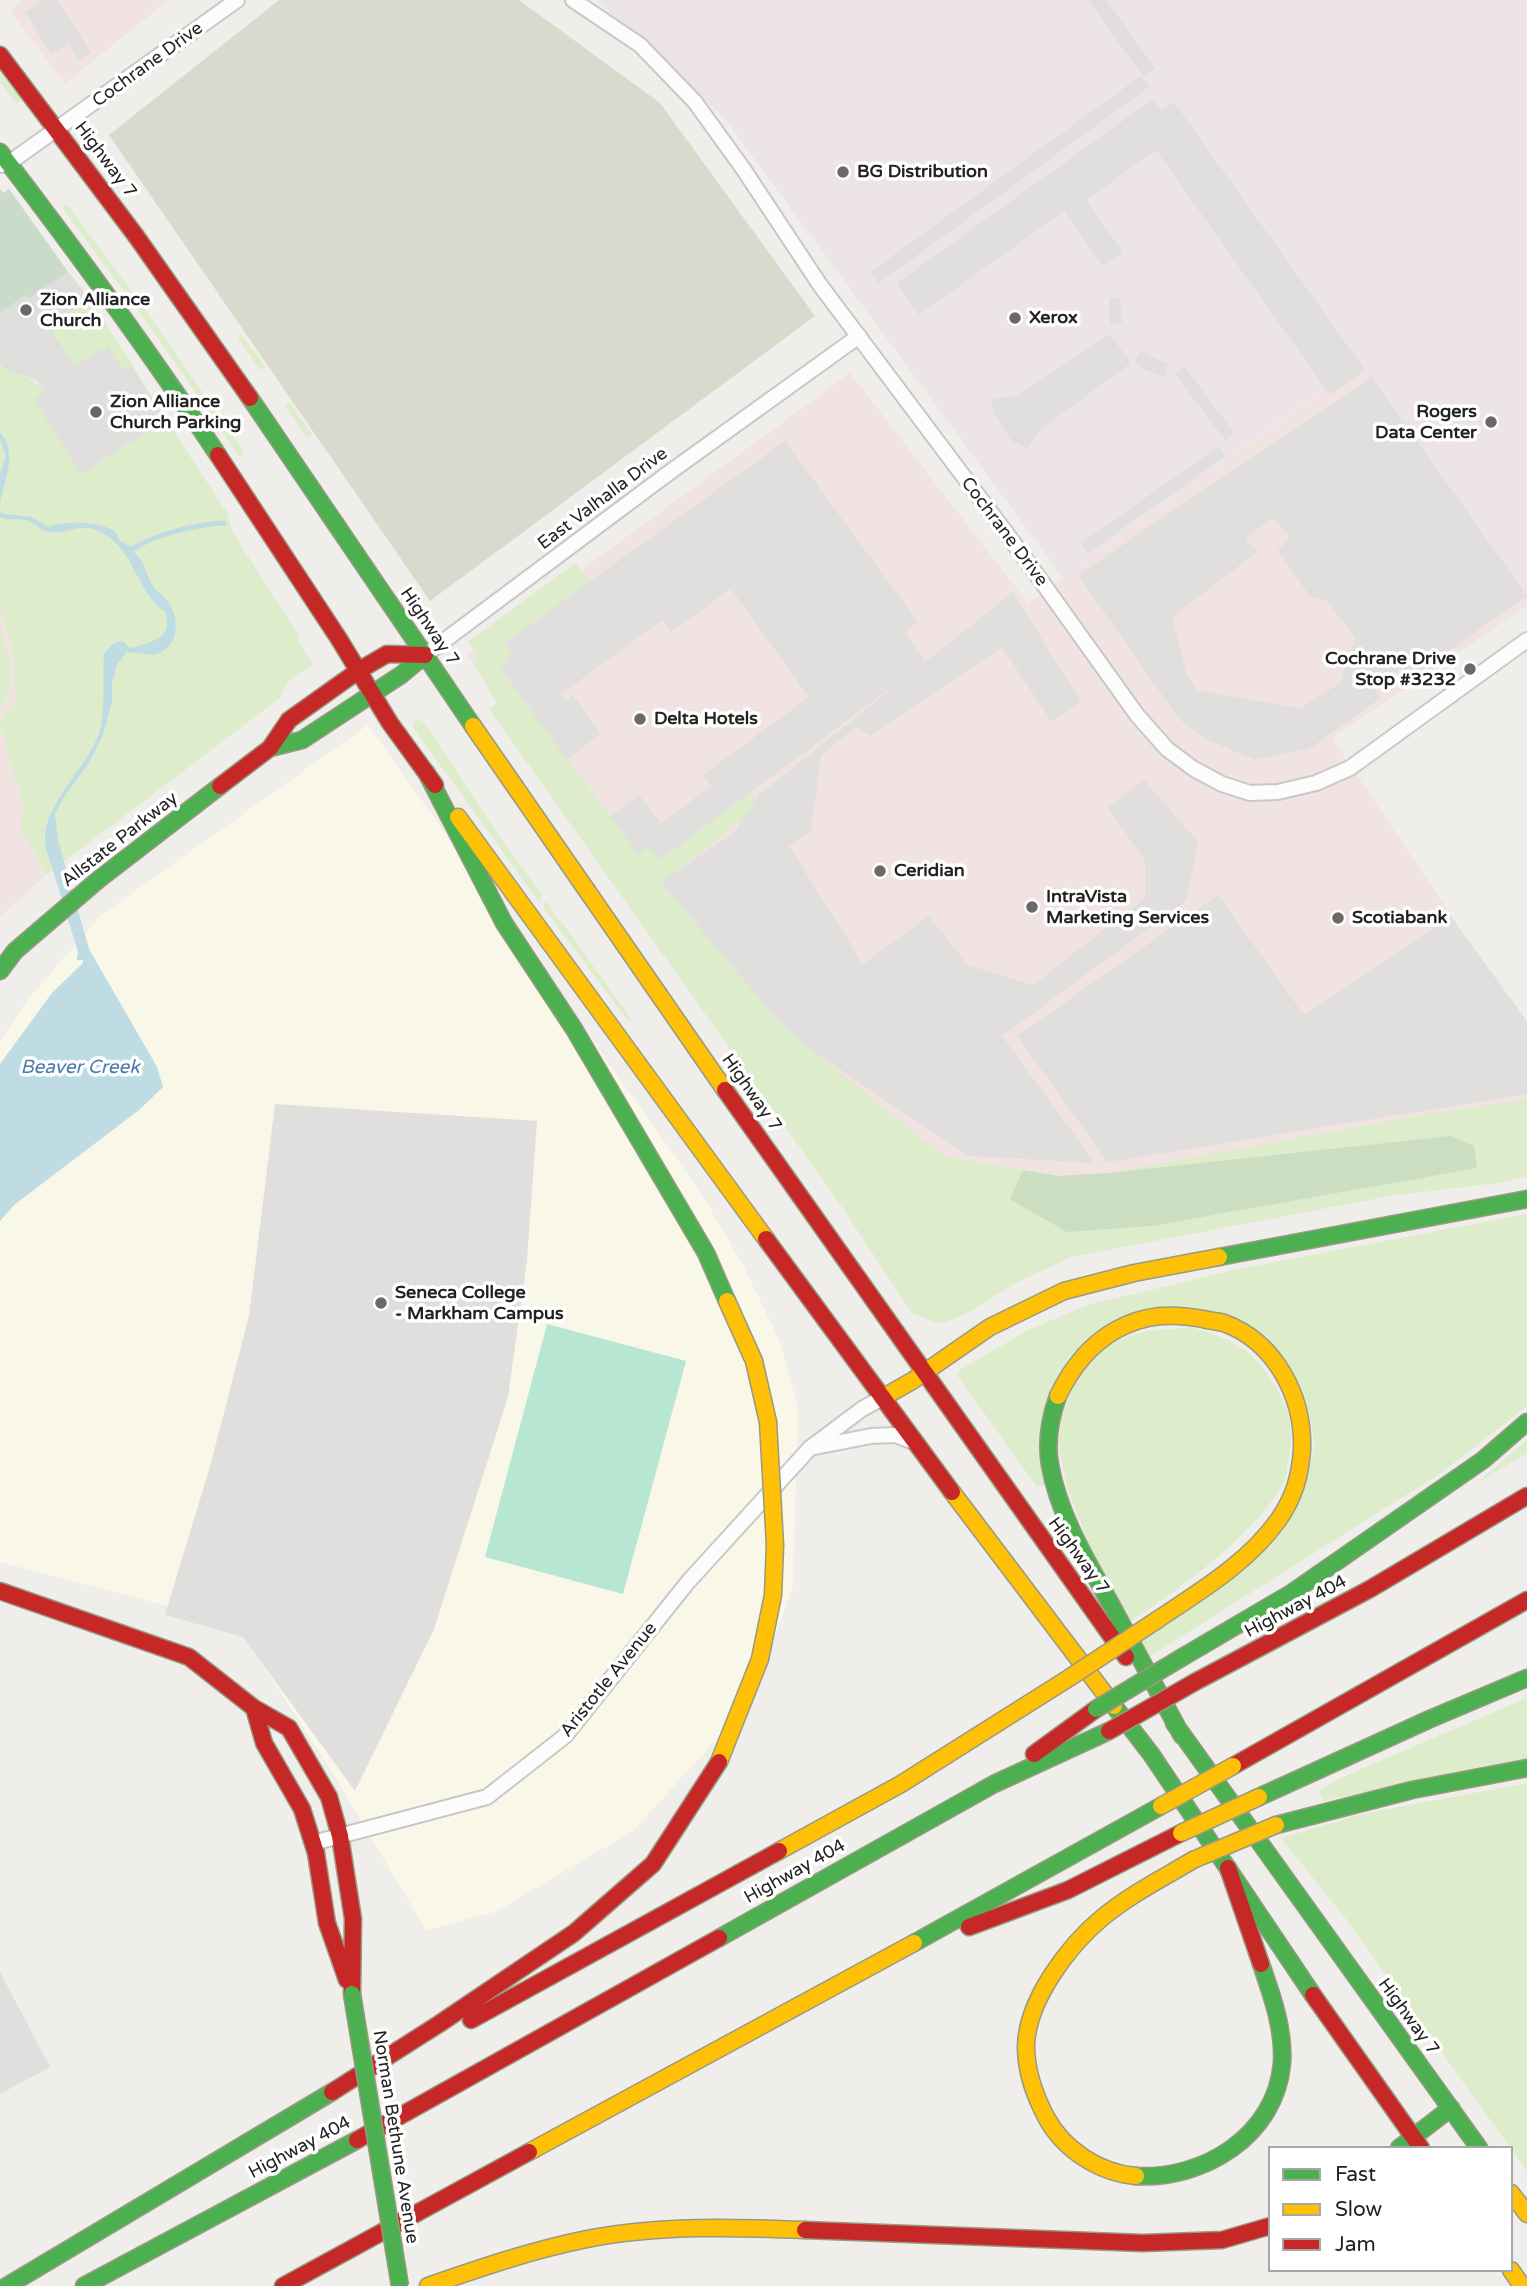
<!DOCTYPE html>
<style>
body{margin:0}
#map{position:relative;width:1527px;height:2286px;overflow:hidden;background:#f0eeeb;font-family:"Varela Round",sans-serif}
canvas{display:block}
.legend{position:absolute;left:1268px;top:2146px;width:245px;height:126px;box-sizing:border-box;background:#fff;border:2px solid #a7a7a7;margin:0;padding:9px 12px;list-style:none;font-size:21px;color:#222}
.legend li{display:flex;align-items:center;gap:14px;height:35px}
.legend b{width:35px;border:2px solid #a7a7a7}
</style>
<div id="map">
<canvas width="1527" height="2286"></canvas>
<ul class="legend">
<li><b style="height:9px;background:#4caf50"></b>Fast</li>
<li><b style="height:9px;background:#ffc107"></b>Slow</li>
<li><b style="height:9px;background:#c62828"></b>Jam</li>
</ul>
</div>
<script>
const ctx = document.querySelector('canvas').getContext('2d');
ctx.lineJoin = 'round';
function fill(path, color) { ctx.fillStyle = color; ctx.fill(path, 'evenodd'); }
function strokePath(path, color, width, dash) { ctx.strokeStyle = color; ctx.lineWidth = width; ctx.lineCap = dash ? 'butt' : 'round'; ctx.setLineDash(dash || []); ctx.stroke(path); }
function write(font, color, halo, rows, align = 'center') {
  ctx.font = font + ' "Varela Round",sans-serif'; ctx.lineWidth = 7; ctx.setLineDash([]); ctx.textBaseline = 'middle'; ctx.strokeStyle = halo; ctx.fillStyle = color; for (const [text, x, y, turn = 0] of rows) {
    ctx.save(); ctx.translate(x, y); ctx.rotate((+turn || 0) * Math.PI / 180); ctx.textAlign = isNaN(turn) ? turn : align; if (halo) ctx.strokeText(text, 0, 0); ctx.fillText(text, 0, 0); ctx.restore();
  }
}
const commercial = new Path2D(`
 M 23,0 L 168,0 L 65,84 L 10,11 Z
 M 1361,363 L 1527,596 L 1527,606 L 1332,738 L 1527,1028 L 1527,1101 L 1361,1145 L 989,1190 L 815,1077 L 635,892 L 467,654 L 850,373 L 1028,603 Z
 M 0,609 L 13,649 L 16,700 L 0,720 Z
 M 0,725 L 23,805 L 21,828 L 46,875 L 0,917 Z`);
const industrial = new Path2D(`
 M 597,0 L 1527,0 L 1527,596 L 1361,363 L 1063,578 L 725,119 Z`);
const education = new Path2D(`
 M 368,725 L 701,1193 L 743,1265 L 780,1342 L 798,1408 L 793,1586 L 752,1700 L 633,1831 L 495,1912 L 426,1930 L 333,1773 L 236,1624 L 0,1562 L 0,1041 L 27,1001 L 100,916 Z`);
const religious = new Path2D(`
 M 0,189 L 3,193 L 9,189 L 68,272 L 90,299 L 166,420 L 81,474 L 34,399 L 44,392 L 36,380 L 4,369 L 0,364 Z`);
const construction = new Path2D(`
 M 279,0 L 519,0 L 660,103 L 815,316 L 430,601 L 109,135 Z`);
const grass = new Path2D(`
 M 0,72 L 21,99 L 18,103 L 15,102 L 0,82 Z
 M 64,205 L 68,205 L 151,318 L 244,452 L 243,456 L 239,456 L 149,325 L 63,209 Z
 M 90,299 L 133,366 L 122,369 L 108,346 L 75,366 L 48,326 Z
 M 242,335 L 265,367 L 260,370 L 238,338 Z
 M 0,364 C 13,379 29,370 44,392 L 34,399 L 81,473 L 166,420 L 228,514 L 232,531 L 299,636 L 297,638 L 313,664 L 287,683 L 280,698 L 46,875 L 21,828 L 23,805 L 0,725 L 0,720 L 16,700 L 13,649 L 0,609 Z
 M 290,403 L 312,435 L 307,438 L 285,406 Z
 M 575,563 L 591,581 L 506,641 L 512,652 L 508,663 L 501,669 L 638,854 L 649,846 L 660,860 L 748,790 L 761,806 L 661,883 L 783,1026 L 943,1156 L 1058,1176 L 1109,1173 L 1438,1112 L 1527,1100 L 1527,1177 L 1497,1183 L 1390,1196 L 1071,1257 L 1014,1284 L 964,1315 L 940,1324 L 912,1313 L 842,1207 L 489,709 L 497,703 L 472,661 L 478,657 L 468,642 Z
 M 0,627 C 8,652 20,687 0,708 Z
 M 417,719 L 424,722 L 498,834 L 542,895 L 540,900 L 537,899 L 414,729 L 413,724 Z
 M 545,902 L 548,903 L 558,920 L 561,921 L 631,1019 L 630,1022 L 628,1021 L 543,907 Z
 M 1527,1214 L 1527,1406 L 1441,1473 L 1147,1658 L 1137,1643 L 1303,1495 L 1315,1445 L 1307,1405 L 1294,1374 L 1176,1305 L 1068,1357 L 1046,1484 L 1037,1487 L 957,1375 L 961,1369 L 1030,1329 L 1088,1305 L 1238,1269 Z
 M 1191,1327 C 1235,1340 1255,1350 1278,1391 C 1294,1419 1293,1437 1287,1468 C 1286,1475 1285,1483 1281,1488 C 1246,1542 1182,1587 1129,1622 L 1101,1576 L 1067,1487 L 1058,1445 L 1062,1415 L 1077,1379 L 1104,1348 L 1123,1338 L 1147,1331 Z
 M 1527,1440 L 1527,1453 L 1474,1485 Z
 M 1527,1698 L 1527,1760 L 1323,1801 L 1319,1790 L 1347,1775 Z
 M 1527,1783 L 1527,2171 L 1346,1919 L 1281,1838 L 1367,1813 Z`);
const forest = new Path2D(`
 M 1451,1136 L 1474,1146 L 1477,1168 L 1151,1226 L 1067,1232 L 1010,1199 L 1023,1170 L 1058,1176 L 1109,1173 Z`);
const cemetery = new Path2D(`
 M 0,189 L 3,193 L 9,189 L 68,272 L 29,298 L 26,295 L 0,312 Z`);
const pitch = new Path2D(`
 M 547,1324 L 686,1361 L 623,1594 L 485,1557 Z`);
const parking = new Path2D(`
 M 44,0 L 58,0 L 91,53 L 79,60 L 68,44 L 51,54 L 25,12 Z
 M 1088,0 L 1106,0 L 1155,68 L 1142,77 L 1149,87 L 879,283 L 870,272 L 1142,75 Z
 M 1153,99 L 1162,111 L 1174,102 L 1365,370 L 1330,395 L 1156,150 L 1086,200 L 1123,252 L 1103,266 L 1064,211 L 919,315 L 897,283 Z
 M 1109,298 L 1120,298 L 1122,323 L 1110,325 Z
 M 1110,334 L 1131,363 L 1040,430 L 1028,449 L 1011,440 L 994,414 L 991,400 L 1019,394 Z
 M 55,345 L 71,369 L 108,346 L 157,425 L 81,474 L 34,399 L 44,392 L 26,363 Z
 M 1141,351 L 1167,364 L 1167,378 L 1144,369 L 1135,360 Z
 M 1185,367 L 1234,433 L 1225,440 L 1175,374 Z
 M 1372,377 L 1527,596 L 1411,677 L 1403,667 L 1372,688 L 1382,697 L 1309,749 L 1255,760 L 1204,738 L 1179,719 L 1078,575 ZM 1274,518 L 1290,537 L 1278,550 L 1311,598 L 1326,600 L 1355,637 L 1340,683 L 1301,708 L 1196,690 L 1187,674 L 1172,617 L 1257,552 L 1245,538 Z
 M 785,441 L 918,622 L 904,632 L 925,662 L 1013,592 L 1081,702 L 1052,722 L 1002,647 L 870,736 L 856,727 L 821,755 L 811,832 L 789,846 L 863,964 L 929,916 L 968,965 L 1033,985 L 1145,898 L 1145,861 L 1108,807 L 1144,780 L 1198,842 L 1186,901 L 1002,1036 L 1095,1163 L 968,1156 L 816,1053 L 783,1026 L 661,882 L 735,832 L 759,795 L 911,673 L 660,860 L 649,847 L 638,854 L 610,816 L 639,795 L 661,823 L 711,786 L 703,775 L 809,697 L 731,589 L 671,632 L 662,620 L 561,694 L 566,701 L 573,695 L 601,734 L 567,759 L 501,669 L 508,663 L 512,652 L 506,642 Z
 M 1219,446 L 1226,456 L 1088,553 L 1081,543 Z
 M 1218,895 L 1304,1015 L 1451,917 L 1527,1021 L 1527,1094 L 1108,1162 L 1017,1036 Z
 M 275,1104 L 537,1121 L 527,1260 L 508,1397 L 434,1629 L 355,1791 L 243,1637 L 165,1615 L 211,1463 L 249,1316 Z
 M 0,1972 L 50,2067 L 0,2094 Z`);
const water = new Path2D(`
 M 0,432 C 18,454 5,478 0,503 L 0,473 L 6,456 L 0,439 Z
 M 0,511 L 4,514 L 31,517 L 48,527 C 71,520 92,521 114,530 L 120,541 L 134,548 L 133,551 C 147,564 145,575 155,589 C 158,593 164,596 167,600 C 179,616 181,644 159,653 C 150,657 138,652 127,652 L 117,664 L 112,684 L 112,702 L 103,735 L 90,761 L 62,800 L 55,814 L 58,840 L 89,949 L 157,1067 L 163,1087 L 139,1110 L 14,1205 L 0,1221 L 0,1064 L 52,993 L 83,963 L 83,960 L 77,960 L 78,952 C 70,926 62,900 54,874 C 51,863 45,850 45,838 C 44,805 87,767 99,734 C 106,712 102,678 104,654 C 108,649 116,638 124,642 C 126,644 128,647 130,648 C 150,643 175,638 165,612 C 137,592 134,550 103,533 C 80,521 70,534 50,532 C 42,531 34,523 26,520 C 18,518 9,521 0,517 Z`);
const stream = new Path2D(`
 M 134,548 C 160,533 194,525 224,523`);
const street = new Path2D(`
 M 573,0 L 640,45 L 695,102 L 744,170 L 820,285 L 1024,557 L 1137,715 L 1167,749 L 1194,769 L 1222,784 L 1250,793 L 1278,792 L 1316,783 L 1350,768 L 1527,640
 M 1,165 L 9,163 L 237,0
 M 425,655 L 670,472 L 859,336
 M 815,1447 L 871,1436 L 895,1435 L 914,1442
 M 313,1843 L 487,1797 L 565,1736 L 688,1582 L 810,1448 L 862,1409 L 882,1398`);
const fast = new Path2D(`
 M 0,152 C 76,251 149,351 218,455
 M 250,398 L 473,726
 M 270,748 L 302,740 L 401,675 L 425,655
 M 426,772 L 504,923 L 574,1029 L 706,1253 L 727,1301
 M 0,971 L 15,951 L 98,880 L 220,786
 M 1219,1257 L 1527,1199
 M 1058,1396 C 1050,1418 1046,1442 1050,1465 C 1059,1516 1088,1563 1113,1608 C 1136,1650 1159,1693 1182,1736
 M 1181,1658 L 1290,1594 L 1483,1460 L 1527,1422
 M 1114,1706 L 1151,1754 L 1313,1995
 M 1174,1723 L 1479,2148
 M 1259,1797 L 1430,1719 L 1527,1678
 M 1276,1825 L 1412,1790 L 1527,1768
 M 719,1938 L 994,1784 L 1109,1731
 M 914,1943 L 1161,1806
 M 1399,2148 L 1451,2108
 M 1136,2176 C 1203,2180 1276,2136 1282,2063 C 1284,2028 1272,1996 1261,1964
 M 7,2286 L 332,2092
 M 84,2286 L 357,2140`);
const slow = new Path2D(`
 M 473,726 L 725,1090
 M 458,817 L 766,1239
 M 727,1301 L 754,1361 L 768,1422
 M 1058,1396 C 1071,1369 1089,1345 1116,1330 C 1145,1314 1172,1313 1203,1319 C 1210,1321 1217,1321 1224,1323 C 1276,1342 1304,1398 1302,1450 C 1300,1477 1294,1497 1279,1519 C 1248,1563 1200,1591 1157,1620
 M 882,1398 L 912,1381 L 990,1327 L 1064,1291 L 1134,1273 L 1219,1257
 M 952,1492 L 1114,1706
 M 719,1762 L 760,1659 L 773,1595 L 775,1545
 M 779,1851 L 901,1784 L 1069,1678
 M 529,2152 L 914,1943
 M 1136,2176 C 1099,2173 1063,2149 1046,2117 C 1034,2094 1026,2072 1026,2046 C 1027,2000 1069,1945 1103,1917 C 1131,1894 1163,1878 1193,1860
 M 1511,2193 L 1527,2214
 M 1511,2270 L 1522,2286
 M 428,2286 C 480,2268 532,2250 587,2239 C 658,2225 733,2227 805,2230`);
const jam = new Path2D(`
 M 0,55 L 136,236 L 250,398
 M 218,455 L 339,639 L 390,723 L 435,785
 M 220,786 L 270,748 L 289,720 L 358,671 L 387,654 L 425,655
 M 725,1090 L 1126,1657
 M 766,1239 L 952,1492
 M 0,1591 L 189,1657 L 254,1708 L 289,1728 L 329,1797 L 340,1836 L 353,1919 L 352,1994
 M 1195,1682 L 1370,1589 L 1527,1496
 M 254,1708 L 264,1743 L 302,1809 L 316,1853 L 327,1923 L 347,1980
 M 1034,1754 L 1096,1709
 M 1233,1766 L 1527,1600
 M 1228,1868 L 1261,1964
 M 969,1927 L 1068,1890 L 1181,1833
 M 1313,1995 L 1421,2148
 M 471,2020 L 779,1851
 M 332,2092 L 439,2024 L 574,1933 L 653,1864 L 719,1762
 M 357,2140 L 719,1938
 M 805,2230 L 1143,2243 L 1222,2240 L 1270,2226
 M 283,2286 L 529,2152`);
const fastBridge = new Path2D(`
 M 1096,1709 L 1181,1658
 M 352,1994 L 400,2286`);
const slowBridge = new Path2D(`
 M 768,1422 L 775,1545
 M 1069,1678 L 1157,1620
 M 1161,1806 L 1233,1766
 M 1181,1833 L 1259,1797
 M 1193,1860 L 1276,1825`);
const jamBridge = new Path2D(`
 M 1109,1731 L 1195,1682`);
const markers = [
 [843,172,7,"#6a6968"],
 [26,310,7,"#6a6968"],
 [1015,318,7,"#6a6968"],
 [96,412,7,"#6a6968"],
 [1491,422,7,"#6a6968"],
 [1470,669,7,"#6a6968"],
 [640,719,7,"#6a6968"],
 [880,871,7,"#6a6968"],
 [1032,907,7,"#6a6968"],
 [1338,918,7,"#6a6968"],
 [381,1303,7,"#6a6968"]
];
const streetNames = [
 ["Cochrane Drive",148,65,-36],
 ["Highway 7",105,160,53],
 ["East Valhalla Drive",603,499,-37],
 ["Cochrane Drive",1004,532,53],
 ["Highway 7",429,627,56],
 ["Allstate Parkway",120,840,-38],
 ["Highway 7",751,1093,55],
 ["Highway 7",1078,1556,54],
 ["Highway 404",1296,1607,-28],
 ["Aristotle Avenue",609,1680,-51],
 ["Highway 404",795,1872,-29],
 ["Highway 7",1408,2017,54],
 ["Norman Bethune Avenue",395,2137,81],
 ["Highway 404",300,2148,-28]
];
const poiNames = [
 ["BG Distribution",857,172],
 ["Zion Alliance",40,300],
 ["Church",40,321],
 ["Xerox",1029,318],
 ["Zion Alliance",110,402],
 ["Church Parking",110,423],
 ["Rogers",1477,412,"right"],
 ["Data Center",1477,433,"right"],
 ["Cochrane Drive",1456,659,"right"],
 ["Stop #3232",1456,680,"right"],
 ["Delta Hotels",654,719],
 ["Ceridian",894,871],
 ["IntraVista",1046,897],
 ["Marketing Services",1046,918],
 ["Scotiabank",1352,918],
 ["Seneca College",395,1293],
 ["- Markham Campus",395,1314]
];
const waterNames = [
 ["Beaver Creek",80,1068]
];
fill(commercial, '#f1e3e1');
fill(industrial, '#ede4e9');
fill(education, '#f8f7e8');
fill(religious, '#dededc');
fill(construction, '#d9d9cd');
fill(grass, '#ddeccb');
fill(forest, '#cbdec1');
fill(cemetery, '#cadbca');
fill(pitch, '#b7e6d2');
fill(parking, '#e0dfde');
fill(water, '#bfdbe3');
strokePath(stream, '#bfdbe3', 5);
strokePath(street, '#c9c8c7', 18);
strokePath(fast, '#999a82', 19);
strokePath(slow, '#999a82', 19);
strokePath(jam, '#999a82', 19);
strokePath(street, '#fdfcfc', 14);
strokePath(fast, '#4caf50', 16);
strokePath(slow, '#ffc107', 16);
strokePath(jam, '#c62828', 16);
strokePath(fastBridge, '#999a82', 19, []);
strokePath(slowBridge, '#999a82', 19, []);
strokePath(jamBridge, '#999a82', 19, []);
strokePath(fastBridge, '#4caf50', 16);
strokePath(slowBridge, '#ffc107', 16);
strokePath(jamBridge, '#c62828', 16);
for (const [x, y, r, color] of markers) { const dot = new Path2D(); dot.arc(x, y, r, 0, 2 * Math.PI); ctx.fillStyle = color; ctx.fill(dot); strokePath(dot, '#fff', 2.5); }
write('18px', '#222', '#fff', streetNames);
write('bold 18px', '#222', '#fff', poiNames, 'left');
write('italic 19px', '#4a7aab', '#fff', waterNames);
</script>
